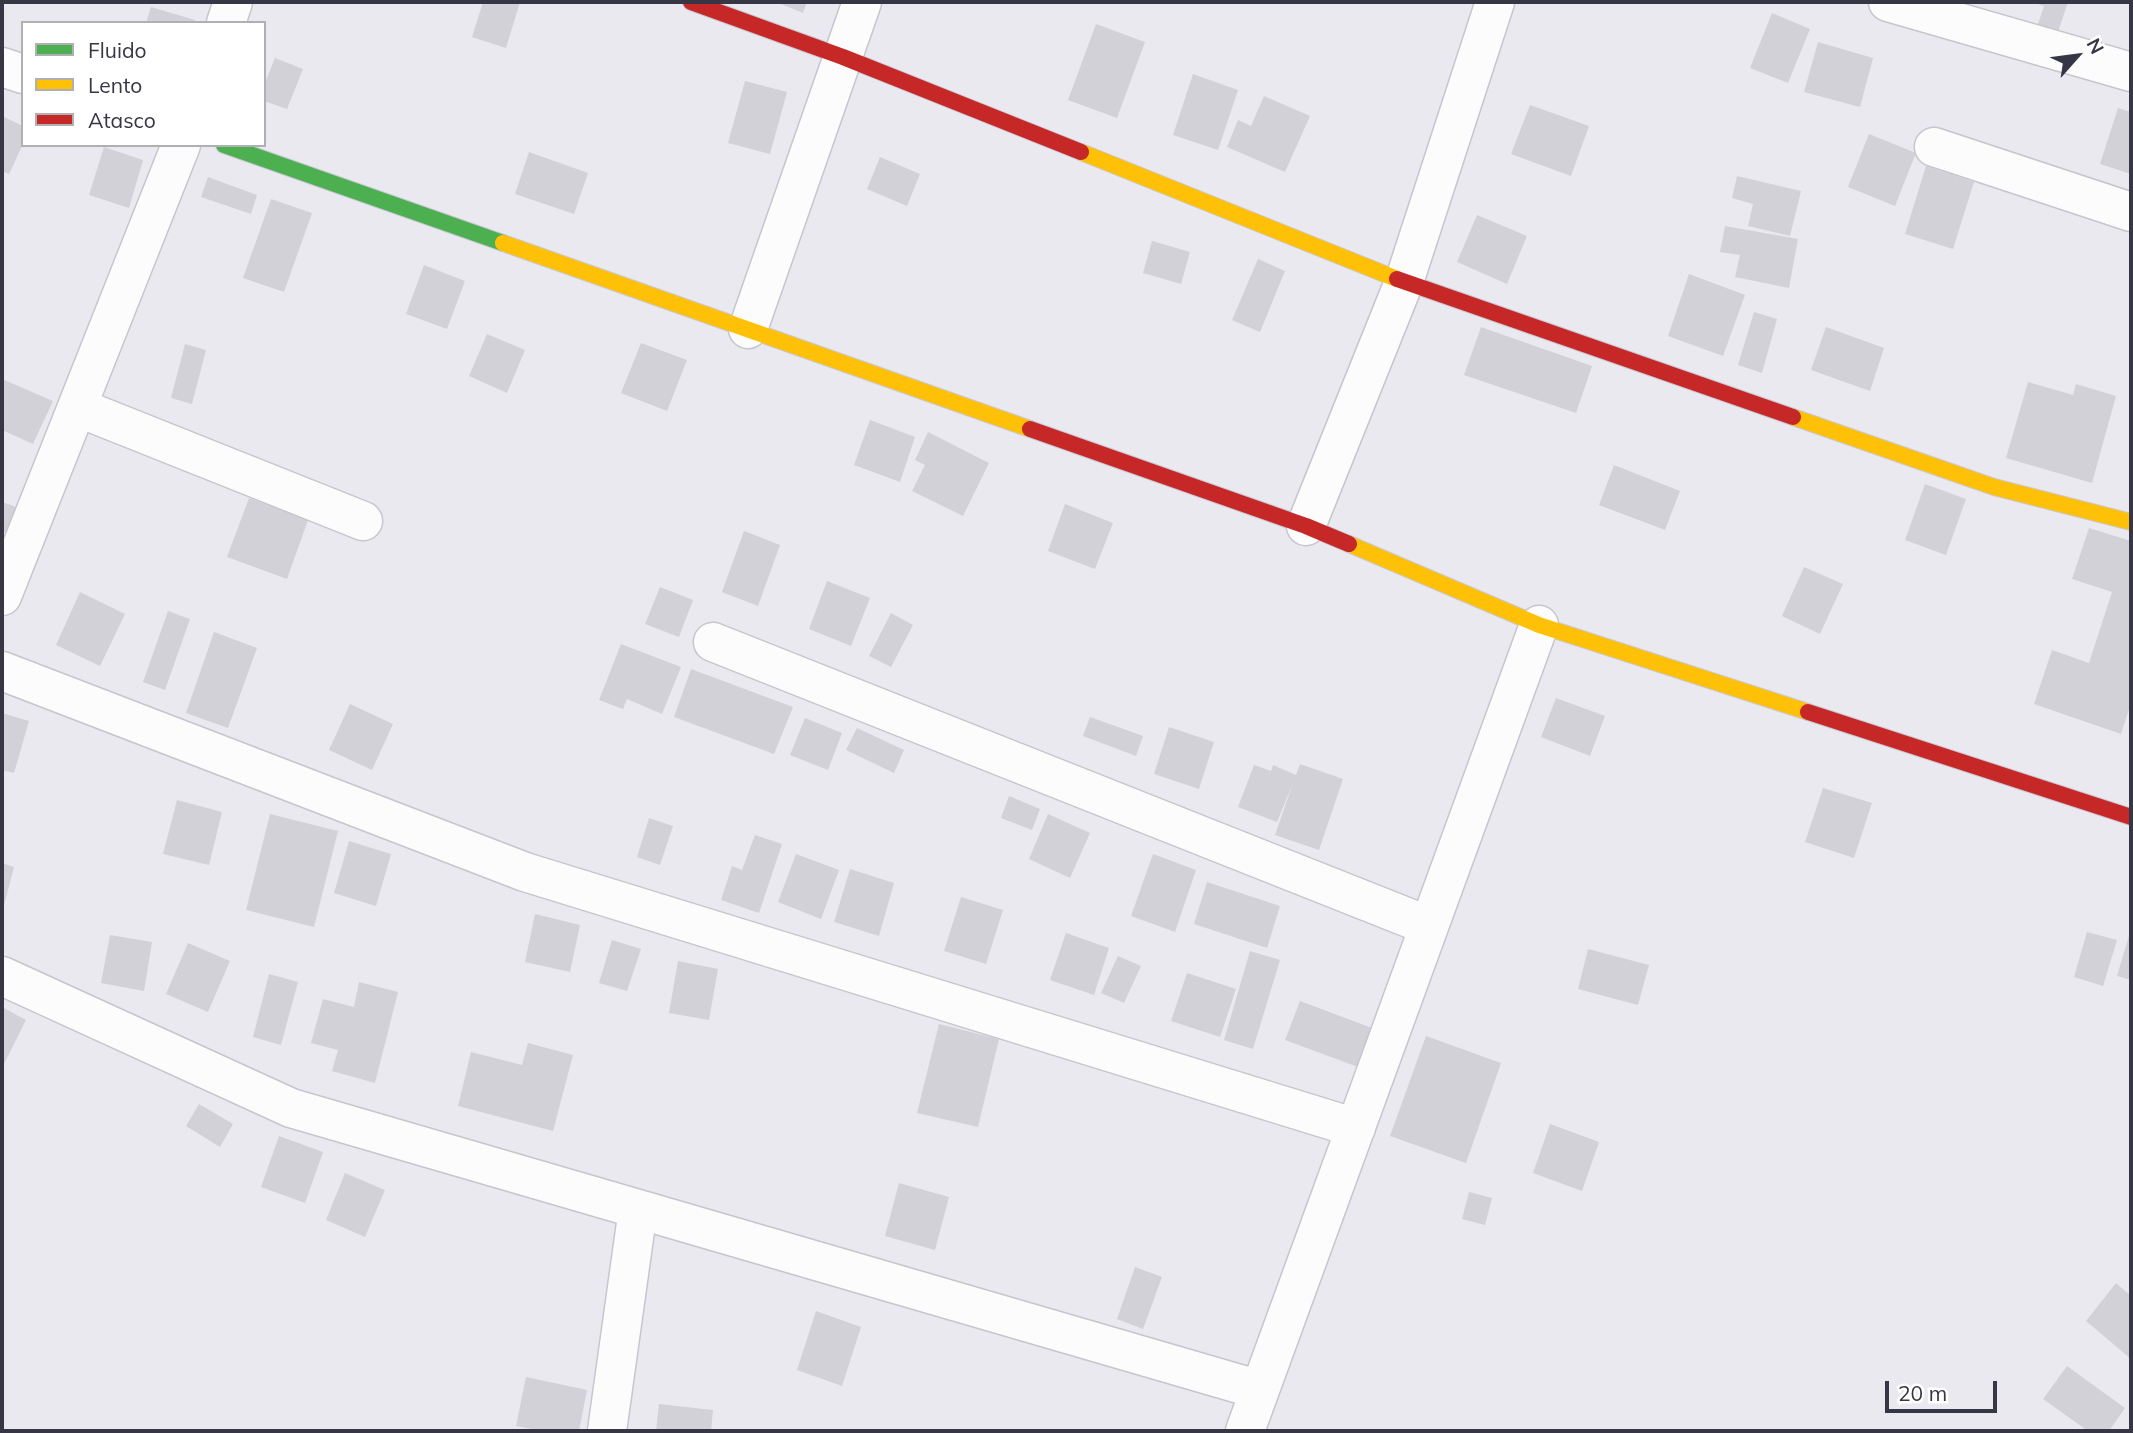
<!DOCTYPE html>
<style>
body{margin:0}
#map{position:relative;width:2133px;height:1433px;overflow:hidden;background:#eae9ef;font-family:Mulish,sans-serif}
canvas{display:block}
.frame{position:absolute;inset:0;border:4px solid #373644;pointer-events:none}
.legend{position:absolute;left:21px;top:21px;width:245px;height:126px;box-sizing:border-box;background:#fff;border:2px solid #afafb4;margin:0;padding:9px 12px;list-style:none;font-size:21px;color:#373644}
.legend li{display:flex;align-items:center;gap:14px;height:35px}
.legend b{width:35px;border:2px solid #afafb4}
.north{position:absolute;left:2042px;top:21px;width:70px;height:70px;-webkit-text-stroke:5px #fff;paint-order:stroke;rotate:62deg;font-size:19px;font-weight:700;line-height:28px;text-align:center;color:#373644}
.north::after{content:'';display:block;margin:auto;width:24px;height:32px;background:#373644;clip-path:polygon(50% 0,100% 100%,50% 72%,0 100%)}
.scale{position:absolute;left:1885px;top:1381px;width:112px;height:32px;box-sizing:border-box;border:4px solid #373644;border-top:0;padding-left:9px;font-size:21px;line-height:24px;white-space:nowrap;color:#373644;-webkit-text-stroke:5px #fff;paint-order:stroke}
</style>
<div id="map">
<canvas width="2133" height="1433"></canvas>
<div class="frame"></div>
<ul class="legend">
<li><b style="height:9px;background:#4caf50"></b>Fluido</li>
<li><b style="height:9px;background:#ffc107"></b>Lento</li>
<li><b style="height:9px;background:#c62828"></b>Atasco</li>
</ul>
<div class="north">N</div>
<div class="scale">20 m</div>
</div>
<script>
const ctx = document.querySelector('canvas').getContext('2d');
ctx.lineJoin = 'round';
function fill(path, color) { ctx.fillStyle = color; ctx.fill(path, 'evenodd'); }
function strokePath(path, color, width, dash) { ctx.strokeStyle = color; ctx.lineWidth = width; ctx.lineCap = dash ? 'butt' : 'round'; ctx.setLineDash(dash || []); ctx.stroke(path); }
const building = new Path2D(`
 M 483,2 L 520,2 L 506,48 L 472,37 Z
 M 776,2 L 807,2 L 803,13 Z
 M 2032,2 L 2068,2 L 2058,32 L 2038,24 L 2044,6 Z
 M 151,7 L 195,20 L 194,23 L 146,23 Z
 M 1772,13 L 1810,29 L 1788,83 L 1750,68 Z
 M 1096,24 L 1145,42 L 1117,118 L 1068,100 Z
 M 1818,42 L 1873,58 L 1860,107 L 1804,92 Z
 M 275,58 L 303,69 L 287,109 L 264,101 L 264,85 Z
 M 1193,74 L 1238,90 L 1218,150 L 1173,135 Z
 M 745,81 L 787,92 L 770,154 L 728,143 Z
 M 1264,96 L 1310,116 L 1285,172 L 1227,147 L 1238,120 L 1251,126 Z
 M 1530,105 L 1589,126 L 1571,176 L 1511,154 Z
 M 2118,108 L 2131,112 L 2131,174 L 2100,164 Z
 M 2,116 L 23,126 L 23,144 L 9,174 L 2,171 Z
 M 1869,134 L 1916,153 L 1895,206 L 1848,187 Z
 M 104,147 L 143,160 L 129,208 L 89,195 Z
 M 529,152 L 588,173 L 574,214 L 515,194 Z
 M 880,157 L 920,174 L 907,206 L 867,189 Z
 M 1926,166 L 1974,182 L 1953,249 L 1905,234 Z
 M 1737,176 L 1801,191 L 1790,236 L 1748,226 L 1753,204 L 1732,198 Z
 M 208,177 L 257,195 L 251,214 L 201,197 Z
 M 271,199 L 312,213 L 284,292 L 243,278 Z
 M 1477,215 L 1527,236 L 1507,284 L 1457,262 Z
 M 1725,226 L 1798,239 L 1789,288 L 1735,277 L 1740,255 L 1720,252 Z
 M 1152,241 L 1190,252 L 1181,284 L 1143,273 Z
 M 1258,259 L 1285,271 L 1260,332 L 1232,320 Z
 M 424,265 L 465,281 L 447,329 L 406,314 Z
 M 1689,274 L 1745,295 L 1723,356 L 1668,336 Z
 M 1754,312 L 1777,319 L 1762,373 L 1738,365 Z
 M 1481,327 L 1592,366 L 1576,413 L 1464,375 Z
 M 1826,327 L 1884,348 L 1870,391 L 1811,370 Z
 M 487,334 L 525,350 L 507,393 L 469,376 Z
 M 641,343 L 687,360 L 667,411 L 621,393 Z
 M 185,344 L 206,350 L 192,404 L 171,398 Z
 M 2,379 L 53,401 L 33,444 L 2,430 Z
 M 2028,382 L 2073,395 L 2076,384 L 2116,396 L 2092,483 L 2006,458 Z
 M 870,420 L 915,437 L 900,482 L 854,465 Z
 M 928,432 L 989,463 L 963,516 L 912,491 L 925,465 L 915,460 Z
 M 1614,465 L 1680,491 L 1665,530 L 1599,505 Z
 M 1925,484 L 1966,499 L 1946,555 L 1905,540 Z
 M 249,498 L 308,520 L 287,579 L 227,557 Z
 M 2,502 L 22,509 L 14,535 L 2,531 Z
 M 1065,504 L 1113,523 L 1095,569 L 1048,551 Z
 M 2089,528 L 2131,541 L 2131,703 L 2121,734 L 2034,704 L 2052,650 L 2089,663 L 2112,592 L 2072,579 Z
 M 744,531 L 780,545 L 758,606 L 722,592 Z
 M 1804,567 L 1843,584 L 1820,634 L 1782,616 Z
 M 827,581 L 870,598 L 851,646 L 809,629 Z
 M 660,587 L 693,600 L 679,637 L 645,624 Z
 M 80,592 L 125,614 L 100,666 L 56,645 Z
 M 168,611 L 190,619 L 165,690 L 143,682 Z
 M 891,613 L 913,625 L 891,667 L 869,656 Z
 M 214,632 L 257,648 L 228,728 L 186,713 Z
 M 621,644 L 681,667 L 662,714 L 627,699 L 623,709 L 599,700 Z
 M 691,669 L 793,707 L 774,754 L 674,717 Z
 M 1556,698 L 1605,716 L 1590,756 L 1541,737 Z
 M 350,704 L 393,724 L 372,770 L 329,750 Z
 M 2,713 L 29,721 L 14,773 L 2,770 Z
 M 1090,717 L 1143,736 L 1136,756 L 1083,736 Z
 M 805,718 L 842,733 L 828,770 L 790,755 Z
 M 1169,727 L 1214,742 L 1199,789 L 1154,774 Z
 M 857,728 L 904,750 L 894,773 L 846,750 Z
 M 1300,764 L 1343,779 L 1319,850 L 1275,835 L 1293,783 L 1277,822 L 1238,807 L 1254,765 L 1271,771 L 1273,765 L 1296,775 Z
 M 1823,788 L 1872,803 L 1854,858 L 1805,842 Z
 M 1009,796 L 1040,809 L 1032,830 L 1001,818 Z
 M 177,800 L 222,812 L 209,865 L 163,854 Z
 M 270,814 L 338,831 L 314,927 L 246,910 Z
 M 1048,814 L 1090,833 L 1070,878 L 1029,859 Z
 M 649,818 L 673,826 L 660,865 L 637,857 Z
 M 755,835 L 782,844 L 759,913 L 721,900 L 732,866 L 742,870 Z
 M 349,841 L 391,854 L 376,906 L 334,893 Z
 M 796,854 L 839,870 L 821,919 L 778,902 Z
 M 1153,854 L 1196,870 L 1175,932 L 1131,916 Z
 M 2,863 L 14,867 L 3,909 L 2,909 Z
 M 850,869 L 894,883 L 879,936 L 834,922 Z
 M 1207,882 L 1280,906 L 1267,948 L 1194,924 Z
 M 961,897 L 1003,910 L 986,964 L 944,951 Z
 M 535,914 L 580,925 L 570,972 L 525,962 Z
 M 2131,929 L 2131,980 L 2117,976 Z
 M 2087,932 L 2117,940 L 2103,986 L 2074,977 Z
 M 1066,933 L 1109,948 L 1094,995 L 1050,980 Z
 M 110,935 L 152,942 L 144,991 L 101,983 Z
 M 612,940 L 641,949 L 627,991 L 599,983 Z
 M 188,943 L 230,961 L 208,1012 L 166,994 Z
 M 1588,949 L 1649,965 L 1638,1005 L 1578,989 Z
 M 1250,951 L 1280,960 L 1253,1049 L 1224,1040 Z
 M 1118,956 L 1141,966 L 1124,1003 L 1101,993 Z
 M 678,961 L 718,969 L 709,1020 L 669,1013 Z
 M 1187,973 L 1236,989 L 1220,1037 L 1171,1021 Z
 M 269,974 L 298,982 L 281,1045 L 253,1037 Z
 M 359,982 L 398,992 L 375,1083 L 332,1071 L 338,1050 L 311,1043 L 323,999 L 354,1007 Z
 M 1300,1001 L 1372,1028 L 1358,1067 L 1285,1040 Z
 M 2,1007 L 26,1020 L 4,1064 L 2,1063 Z
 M 939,1024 L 999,1039 L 978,1127 L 917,1113 Z
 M 1426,1036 L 1501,1063 L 1466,1163 L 1390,1136 Z
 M 528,1043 L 573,1055 L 553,1131 L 458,1106 L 471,1052 L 522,1065 Z
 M 199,1104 L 233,1124 L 220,1147 L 186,1126 Z
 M 1550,1124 L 1599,1142 L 1582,1191 L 1533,1173 Z
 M 279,1136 L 323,1152 L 305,1203 L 261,1187 Z
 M 345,1173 L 385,1190 L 365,1237 L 326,1220 Z
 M 899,1183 L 949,1197 L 935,1250 L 885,1236 Z
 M 1469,1192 L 1492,1198 L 1485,1225 L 1462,1219 Z
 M 1135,1267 L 1162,1277 L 1143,1329 L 1117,1319 Z
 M 2116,1283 L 2131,1296 L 2131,1359 L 2086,1321 Z
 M 816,1311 L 861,1327 L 842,1386 L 797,1370 Z
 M 2067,1366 L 2125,1408 L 2109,1431 L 2088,1431 L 2043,1399 Z
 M 526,1377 L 587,1390 L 579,1431 L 543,1431 L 516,1426 Z
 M 659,1404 L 713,1410 L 711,1431 L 656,1431 Z`);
const street = new Path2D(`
 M 1888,2 L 2131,72
 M 226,23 L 233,2
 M 2,67 L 23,74
 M 1934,147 L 2131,212
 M 748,329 L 862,2
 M 77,407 L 363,521
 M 1306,526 L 1404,282 L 1495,2
 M 2,596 L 181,145
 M 713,642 L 1429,926
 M 2,671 L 525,872 L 1356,1128
 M 2,976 L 291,1108 L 1260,1390
 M 607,1431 L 638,1209
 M 1245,1431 L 1539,625`);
const fast = new Path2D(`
 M 224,145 L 503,243`);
const slow = new Path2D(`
 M 1081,152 L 1397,279
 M 503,243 L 1030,429
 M 1793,417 L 1994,487 L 2131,522
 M 1349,544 L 1539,625 L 1808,712`);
const jam = new Path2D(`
 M 691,2 L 843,57 L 1081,152
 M 1397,279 L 1793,417
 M 1030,429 L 1306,526 L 1349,544
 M 1808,712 L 2131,817`);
fill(building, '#d2d1d8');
strokePath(street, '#c7c5cd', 41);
strokePath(fast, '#cac8d5', 18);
strokePath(slow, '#cac8d5', 18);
strokePath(jam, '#cac8d5', 18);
strokePath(street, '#fcfcfd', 38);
strokePath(fast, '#4caf50', 16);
strokePath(slow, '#ffc107', 16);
strokePath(jam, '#c62828', 16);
</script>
